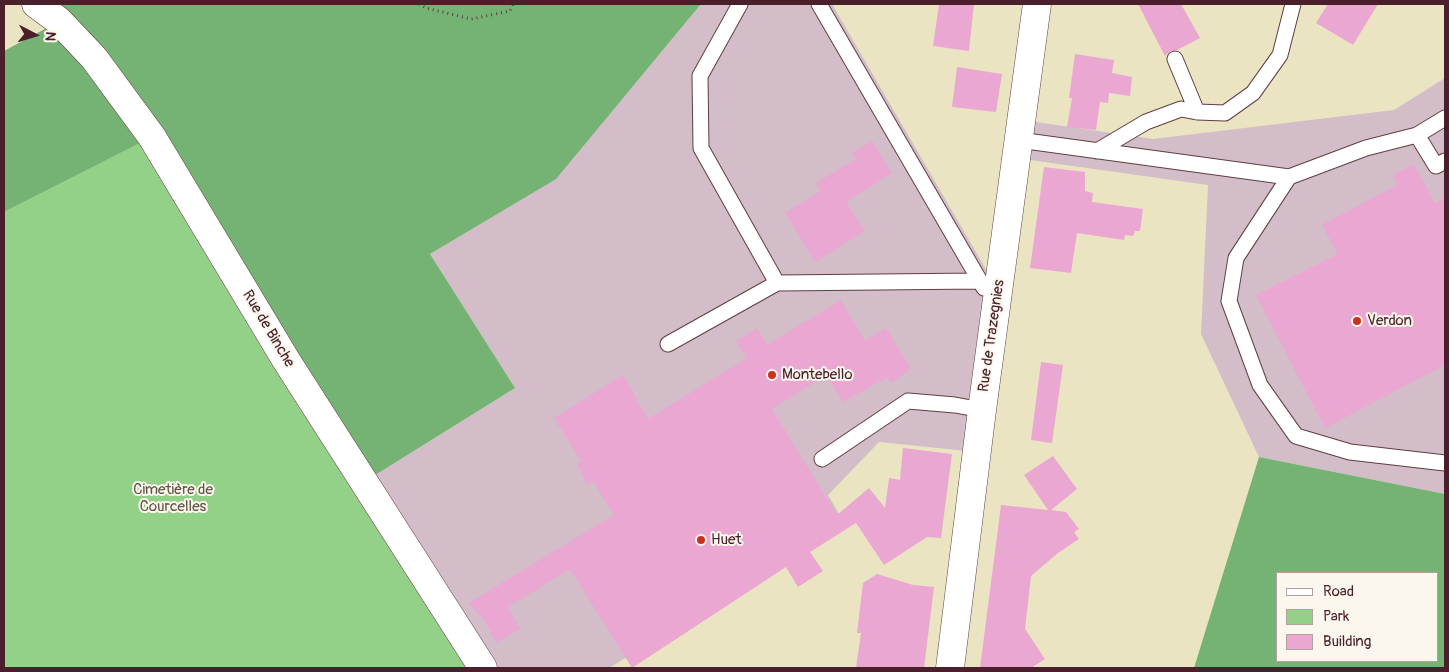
<!DOCTYPE html>
<meta charset="utf-8">
<style>
body{margin:0}
#map{position:relative;width:1449px;height:672px;overflow:hidden;background:#ebe4c3;font-family:Pangolin,sans-serif}
canvas{display:block}
.frame{position:absolute;inset:0;border:5px solid #4a1f2b;pointer-events:none}
.legend{position:absolute;left:1276px;top:572px;width:162px;height:90px;box-sizing:border-box;background:#fbf7ec;border:1px solid #b4a19f;margin:0;padding:6px 9px;list-style:none;font-size:15px;color:#4a1f2b}
.legend li{display:flex;align-items:center;gap:10px;height:25px}
.legend b{width:25px;border:1px solid #b4a19f}
.north{position:absolute;left:10px;top:10px;width:50px;height:50px;-webkit-text-stroke:4px #fbf7ec;paint-order:stroke;rotate:95deg;font-size:14px;font-weight:700;line-height:20px;text-align:center;color:#4a1f2b}
.north::after{content:'';display:block;margin:auto;width:18px;height:22px;background:#4a1f2b;clip-path:polygon(50% 0,100% 100%,50% 72%,0 100%)}
</style>
<div id="map">
<canvas width="1449" height="672"></canvas>
<div class="frame"></div>
<ul class="legend">
<li><b style="height:6px;background:#fff"></b>Road</li>
<li><b style="height:14px;background:#92d187"></b>Park</li>
<li><b style="height:14px;background:#eaa7d2"></b>Building</li>
</ul>
<div class="north">N</div>
</div>
<script>
const ctx = document.querySelector('canvas').getContext('2d');
ctx.lineJoin = 'round';
function fill(path, color) { ctx.fillStyle = color; ctx.fill(path, 'evenodd'); }
function strokePath(path, color, width, dash) { ctx.strokeStyle = color; ctx.lineWidth = width; ctx.lineCap = dash ? 'butt' : 'round'; ctx.setLineDash(dash || []); ctx.stroke(path); }
function write(font, color, halo, rows, align = 'center') {
  ctx.font = font + ' Pangolin,sans-serif'; ctx.lineWidth = 4; ctx.setLineDash([]); ctx.textBaseline = 'middle'; ctx.strokeStyle = halo; ctx.fillStyle = color; for (const [text, x, y, turn = 0] of rows) {
    ctx.save(); ctx.translate(x, y); ctx.rotate((+turn || 0) * Math.PI / 180); ctx.textAlign = isNaN(turn) ? turn : align; if (halo) ctx.strokeText(text, 0, 0); ctx.fillText(text, 0, 0); ctx.restore();
  }
}
const industrial = new Path2D(`
 M 701,4 L 832,4 L 998,290 L 977,452 L 879,442 L 828,495 L 845,524 L 609,668 L 483,668 L 364,482 L 515,388 L 430,254 L 556,178 Z
 M 1445,78 L 1445,494 L 1259,457 L 1201,334 L 1208,185 L 1016,158 L 1022,120 L 1153,139 L 1394,110 Z`);
const green = new Path2D(`
 M 152,137 L 483,668 L 4,668 L 4,212 Z`);
const forest = new Path2D(`
 M 36,4 L 701,4 L 556,179 L 430,254 L 515,388 L 364,482 L 152,137 L 4,212 L 4,51 L 58,22 Z
 M 1259,457 L 1445,494 L 1445,668 L 1194,668 ZM 1278,573 L 1438,573 L 1438,661 L 1278,661 Z`);
const building = new Path2D(`
 M 939,4 L 974,4 L 969,51 L 933,46 Z
 M 1138,4 L 1181,4 L 1200,38 L 1177,50 L 1171,51 L 1165,56 Z
 M 1328,4 L 1378,4 L 1353,45 L 1316,23 Z
 M 1075,54 L 1114,60 L 1112,73 L 1132,77 L 1130,96 L 1109,93 L 1108,103 L 1100,102 L 1096,130 L 1067,127 L 1072,98 L 1069,98 Z
 M 957,67 L 1002,74 L 996,112 L 952,107 Z
 M 872,141 L 892,173 L 846,202 L 865,231 L 815,262 L 785,213 L 821,191 L 816,183 L 856,159 L 852,153 Z
 M 1414,164 L 1435,203 L 1445,198 L 1445,365 L 1325,428 L 1256,295 L 1338,254 L 1322,225 L 1397,185 L 1393,175 Z
 M 1044,167 L 1085,172 L 1085,191 L 1093,193 L 1092,202 L 1143,209 L 1140,231 L 1135,231 L 1133,236 L 1125,235 L 1124,240 L 1077,233 L 1071,273 L 1030,268 Z
 M 841,300 L 865,341 L 886,328 L 911,369 L 891,383 L 887,377 L 843,402 L 826,375 L 772,409 L 837,515 L 869,488 L 885,508 L 889,478 L 900,480 L 903,448 L 952,454 L 941,538 L 927,537 L 884,565 L 856,523 L 810,552 L 823,571 L 798,587 L 786,567 L 632,668 L 570,569 L 508,607 L 520,629 L 496,643 L 485,621 L 469,603 L 614,515 L 593,481 L 587,485 L 577,463 L 581,461 L 554,418 L 623,375 L 648,419 L 747,358 L 736,341 L 757,328 L 767,345 Z
 M 1041,362 L 1063,365 L 1052,443 L 1031,440 Z
 M 1053,456 L 1077,489 L 1051,510 L 1066,512 L 1079,529 L 1074,532 L 1079,539 L 1058,553 L 1031,576 L 1025,629 L 1045,659 L 1031,668 L 980,668 L 1001,505 L 1048,510 L 1024,475 Z
 M 877,574 L 913,585 L 934,587 L 924,668 L 856,668 L 861,633 L 857,633 L 863,583 Z`);
const path = new Path2D(`
 M 419,4 L 426,8 L 471,19 L 510,11 L 513,4`);
const service = new Path2D(`
 M 740,4 L 700,76 L 701,148 L 777,283 L 980,281
 M 819,4 L 984,288
 M 1175,59 L 1197,112
 M 1417,135 L 1436,166 L 1445,161
 M 1019,140 L 1289,177 L 1366,148 L 1417,135 L 1445,118
 M 1097,151 L 1146,122 L 1181,109 L 1197,112 L 1225,113 L 1253,93 L 1280,55 L 1293,4
 M 1289,177 L 1236,258 L 1229,301 L 1260,385 L 1296,436 L 1350,452 L 1445,463
 M 668,344 L 777,283
 M 822,459 L 908,401 L 955,405 L 982,410`);
const minor = new Path2D(`
 M 36,4 L 59,21 L 94,58 L 152,137 L 286,360 L 483,668`);
const secondary = new Path2D(`
 M 950,668 L 982,410 L 1037,4`);
const markers = [
 [1357,321,5,"#c8321e"],
 [772,375,5,"#c8321e"],
 [701,540,5,"#c8321e"]
];
const poiNames = [
 ["Verdon",1367,321],
 ["Montebello",782,375],
 ["Huet",711,540]
];
const streetNames = [
 ["Rue de Binche",268,329,59],
 ["Rue de Trazegnies",992,336,-82]
];
const parkNames = [
 ["Cimetière de",173,490],
 ["Courcelles",173,507]
];
fill(industrial, '#d2bdc8');
fill(green, '#92d187');
fill(forest, '#75b374');
fill(building, '#eaa7d2');
strokePath(service, '#623d42', 17);
strokePath(minor, '#623d42', 29);
strokePath(secondary, '#623d42', 29);
strokePath(path, '#623d42', 3, [1, 4]);
strokePath(service, '#fff', 15);
strokePath(minor, '#fff', 28);
strokePath(secondary, '#fff', 28);
for (const [x, y, r, color] of markers) { const dot = new Path2D(); dot.arc(x, y, r, 0, 2 * Math.PI); ctx.fillStyle = color; ctx.fill(dot); strokePath(dot, '#fbf7ec', 2); }
write('15px', '#4a1f2b', '#fbf7ec', poiNames, 'left');
write('15px', '#4a1f2b', '#fbf7ec', streetNames);
write('15px', '#605447', '#fbf7ec', parkNames);
</script>
